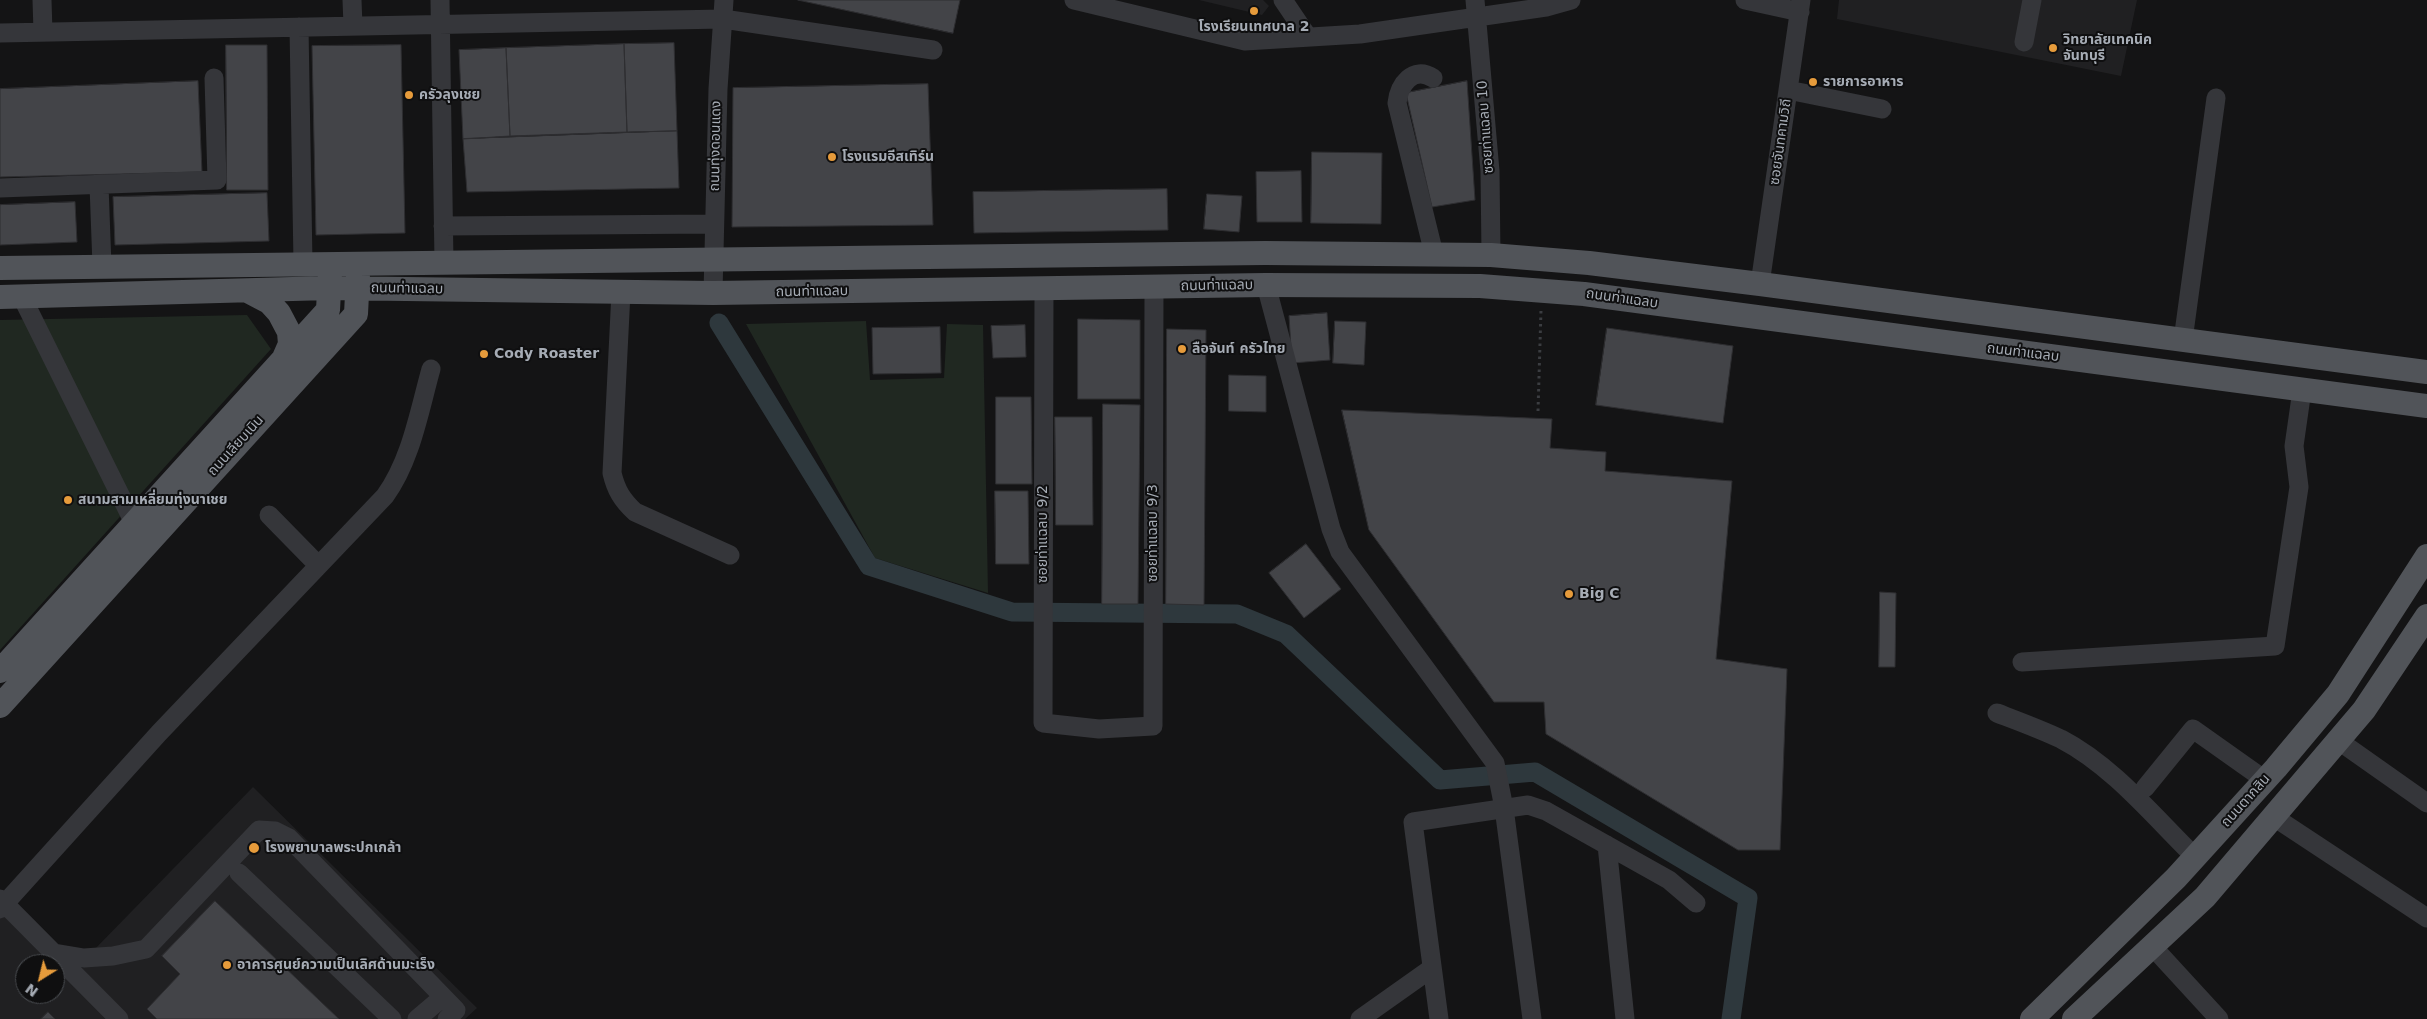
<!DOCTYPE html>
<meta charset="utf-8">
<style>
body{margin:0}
#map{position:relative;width:2427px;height:1019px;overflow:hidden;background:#141415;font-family:"DejaVu Sans",sans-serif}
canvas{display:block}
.north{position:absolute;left:15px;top:954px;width:50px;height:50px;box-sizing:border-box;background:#0f0f10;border:1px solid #4b4e52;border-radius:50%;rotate:216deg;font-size:14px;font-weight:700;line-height:20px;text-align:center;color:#a6acb5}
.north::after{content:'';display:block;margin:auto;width:18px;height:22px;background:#e69b3b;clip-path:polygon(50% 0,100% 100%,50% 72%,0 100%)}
</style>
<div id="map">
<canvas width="2427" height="1019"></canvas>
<div class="north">N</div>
</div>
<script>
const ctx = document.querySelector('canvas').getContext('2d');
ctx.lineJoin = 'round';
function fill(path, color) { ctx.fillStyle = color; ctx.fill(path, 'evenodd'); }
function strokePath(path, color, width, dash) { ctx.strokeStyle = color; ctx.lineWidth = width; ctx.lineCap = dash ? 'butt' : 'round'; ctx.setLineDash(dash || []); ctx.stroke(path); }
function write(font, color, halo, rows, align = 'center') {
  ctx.font = font + ' "DejaVu Sans","Noto Sans Thai",sans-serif'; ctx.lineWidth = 4; ctx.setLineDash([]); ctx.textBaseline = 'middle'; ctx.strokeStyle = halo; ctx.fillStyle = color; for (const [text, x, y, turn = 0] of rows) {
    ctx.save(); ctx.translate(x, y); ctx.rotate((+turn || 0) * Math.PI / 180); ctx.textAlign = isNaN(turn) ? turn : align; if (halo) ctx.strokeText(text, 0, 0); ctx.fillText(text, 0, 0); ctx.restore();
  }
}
const built = new Path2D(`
 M 1199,0 L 1263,0 L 1269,6 L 1262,15 Z
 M 1839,0 L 2137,0 L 2121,76 L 1837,19 Z
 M 253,787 L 477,1008 L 465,1019 L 0,1019 L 0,908 L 42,946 L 92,952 ZM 25,964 L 55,964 L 55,994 L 25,994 Z`);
const green = new Path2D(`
 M 247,315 L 271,349 L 0,650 L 0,320 Z
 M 866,321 L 870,380 L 944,378 L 947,324 L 983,325 L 988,593 L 875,558 L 746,324 Z`);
const canal = new Path2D(`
 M 719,323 L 869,566 L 1012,612 L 1237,614 L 1286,634 L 1440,780 L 1535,772 L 1748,898 L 1731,1019`);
const building = new Path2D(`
 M 798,0 L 960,0 L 953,33 Z
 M 674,43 L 677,131 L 627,132 L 624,44 Z
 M 624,44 L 627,132 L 510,136 L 506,48 Z
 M 226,45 L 267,45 L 268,190 L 227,190 Z
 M 401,45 L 405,233 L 316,235 L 312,46 Z
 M 506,48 L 510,136 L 463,139 L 459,50 Z
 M 198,81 L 202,172 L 0,177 L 0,89 Z
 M 1467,81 L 1475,200 L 1432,207 L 1406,93 Z
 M 928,84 L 933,225 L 732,227 L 733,88 Z
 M 677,131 L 679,188 L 467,192 L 463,139 Z
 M 1312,152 L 1382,153 L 1381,224 L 1311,223 Z
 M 1301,171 L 1302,222 L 1257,222 L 1256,172 Z
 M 1167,189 L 1168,230 L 974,233 L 973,192 Z
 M 267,193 L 269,241 L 115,245 L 113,197 Z
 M 1207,194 L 1242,196 L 1239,232 L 1204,229 Z
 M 75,202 L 77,242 L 0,245 L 0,205 Z
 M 1327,313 L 1330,360 L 1292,363 L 1289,316 Z
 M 1078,319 L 1140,320 L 1140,399 L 1078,399 Z
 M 1335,321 L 1366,322 L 1364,365 L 1333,363 Z
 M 1025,325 L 1026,357 L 993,358 L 991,326 Z
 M 940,327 L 941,373 L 873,374 L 872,328 Z
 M 1607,328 L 1733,346 L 1723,423 L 1596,405 Z
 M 1167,329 L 1206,330 L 1204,605 L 1166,604 Z
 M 1229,375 L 1266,376 L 1266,412 L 1229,411 Z
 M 996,397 L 1031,397 L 1032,484 L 996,484 Z
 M 1103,404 L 1140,405 L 1138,604 L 1102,604 Z
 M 1342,410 L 1552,419 L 1550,448 L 1606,452 L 1605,471 L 1732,481 L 1716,659 L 1787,669 L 1780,850 L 1738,850 L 1546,734 L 1544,702 L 1494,702 L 1369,530 Z
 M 1055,417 L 1092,417 L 1093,525 L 1056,525 Z
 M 995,491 L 1028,491 L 1029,564 L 996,564 Z
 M 1306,544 L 1341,589 L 1304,618 L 1269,573 Z
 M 1880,592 L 1896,593 L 1895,667 L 1879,667 Z
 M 215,901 L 339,1019 L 157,1019 L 147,1009 L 180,974 L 162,956 Z
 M 48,1012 L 55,1019 L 41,1019 Z`);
const path = new Path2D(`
 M 1538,411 L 1541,310`);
const minor = new Path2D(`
 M 42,0 L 43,32
 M 352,0 L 353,26
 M 440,0 L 444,262
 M 1074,0 L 1245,41 L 1360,34 L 1546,7 L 1571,0
 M 1283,0 L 1308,37
 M 1475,0 L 1490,171 L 1491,255
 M 1745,0 L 1800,12
 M 299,27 L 303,263
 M 0,33 L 723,19 L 933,50
 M 2024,42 L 2032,0
 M 1433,78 C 1413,65 1399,85 1397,103 L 1434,254
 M 1788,90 L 1882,109
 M 99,185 L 102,266
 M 0,188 L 217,180 L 214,78
 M 443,226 L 714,224
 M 1760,284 L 1801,0
 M 1266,285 L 1331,529 L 1340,552 L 1495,763 L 1504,808 L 1532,1019
 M 1044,288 L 1043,723 L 1099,729 L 1153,726 L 1154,287
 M 621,292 L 612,473 C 616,490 622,500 635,512 L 730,555
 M 713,293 L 718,89 L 724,0
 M 22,297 L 135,525
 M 2183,340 L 2216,98
 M 269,515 L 318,565
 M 2022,662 L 2275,646 L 2299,487 L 2294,446 L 2302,390
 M 1997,713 C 2018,721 2040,729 2061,739 C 2113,766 2154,817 2195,857
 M 2339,741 L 2427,803
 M 2145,788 L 2193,729 L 2265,780
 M 2274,817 L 2427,918
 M 1607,845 L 1625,1019
 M 239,873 L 392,1019
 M 0,899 L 119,1019
 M 0,909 L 159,733 L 385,496 C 411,460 419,412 431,369
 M 2152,946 L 2219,1019
 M 54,953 L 84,958 L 113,956 L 146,949 L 259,830 L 275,831 L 289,838 L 456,1010 L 447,1019
 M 417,1019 L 443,997
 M 1360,1019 L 1432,968
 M 1439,1019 L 1413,822 L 1528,805 L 1546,811 L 1669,880 L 1696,903`);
const major = new Path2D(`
 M 0,268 L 1265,253 L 1491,255 L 1589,263 L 1760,284 L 2427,372
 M 248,291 L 269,302 L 279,313 L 289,332 L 290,344 L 283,360
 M 0,297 L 329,288 L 713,293 L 1266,285 L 1480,286 L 1584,294 L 2427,406
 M 0,671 L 328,310 L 330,272
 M 0,706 L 356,314 L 358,274
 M 2032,1019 L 2176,878 L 2276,768 L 2338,694 L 2427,556
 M 2074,1019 L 2205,897 L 2364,710 L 2427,616`);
const markers = [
 [1254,11,5,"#e69b3b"],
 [2053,48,5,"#e69b3b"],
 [1813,82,5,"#e69b3b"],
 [409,95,5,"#e69b3b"],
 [832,157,5,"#e69b3b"],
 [1182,349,5,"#e69b3b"],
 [484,354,5,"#e69b3b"],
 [68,500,5,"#e69b3b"],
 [1569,594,5,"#e69b3b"],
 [254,848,6,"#e69b3b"],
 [227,965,5,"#e69b3b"]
];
const poiNames = [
 ["โรงเรียนเทศบาล 2",1254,27,"center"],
 ["วิทยาลัยเทคนิค",2063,40],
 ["จันทบุรี",2063,56],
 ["รายการอาหาร",1823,82],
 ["ครัวลุงเชย",419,95],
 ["โรงแรมอีสเทิร์น",842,157],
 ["ลือจันท์ ครัวไทย",1192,349],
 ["Cody Roaster",494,354],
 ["สนามสามเหลี่ยมทุ่งนาเชย",78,500],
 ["Big C",1579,594],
 ["โรงพยาบาลพระปกเกล้า",265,848],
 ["อาคารศูนย์ความเป็นเลิศด้านมะเร็ง",237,965]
];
const streetNames = [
 ["ซอยท่าแฉลบ 10",1486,127,-94],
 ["ซอยจันทคามวิถี",1781,142,-82],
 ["ถนนทุ่งดอนแดง",716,146,-89],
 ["ถนนท่าแฉลบ",1217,286,-1],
 ["ถนนท่าแฉลบ",407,289,1],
 ["ถนนท่าแฉลบ",812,292,-1],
 ["ถนนท่าแฉลบ",1622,299,8],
 ["ถนนท่าแฉลบ",2023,353,7],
 ["ถนนเลียบเนิน",236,446,-48],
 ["ซอยท่าแฉลบ 9/3",1153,533,-90],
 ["ซอยท่าแฉลบ 9/2",1043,534,-90],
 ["ถนนตากสิน",2246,801,-48]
];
fill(built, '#202022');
fill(green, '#202821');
strokePath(canal, '#2e383d', 19);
fill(building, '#434448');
strokePath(building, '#2e2e31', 1);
strokePath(path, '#3b3d41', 3, [2.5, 4]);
strokePath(minor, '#35363a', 19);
strokePath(major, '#515459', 24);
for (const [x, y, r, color] of markers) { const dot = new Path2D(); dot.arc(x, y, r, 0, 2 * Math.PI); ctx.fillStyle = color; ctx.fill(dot); strokePath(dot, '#0f0f10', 2); }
write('bold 14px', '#a6acb5', '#0f0f10', poiNames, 'left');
write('14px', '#a6acb5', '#0f0f10', streetNames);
</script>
